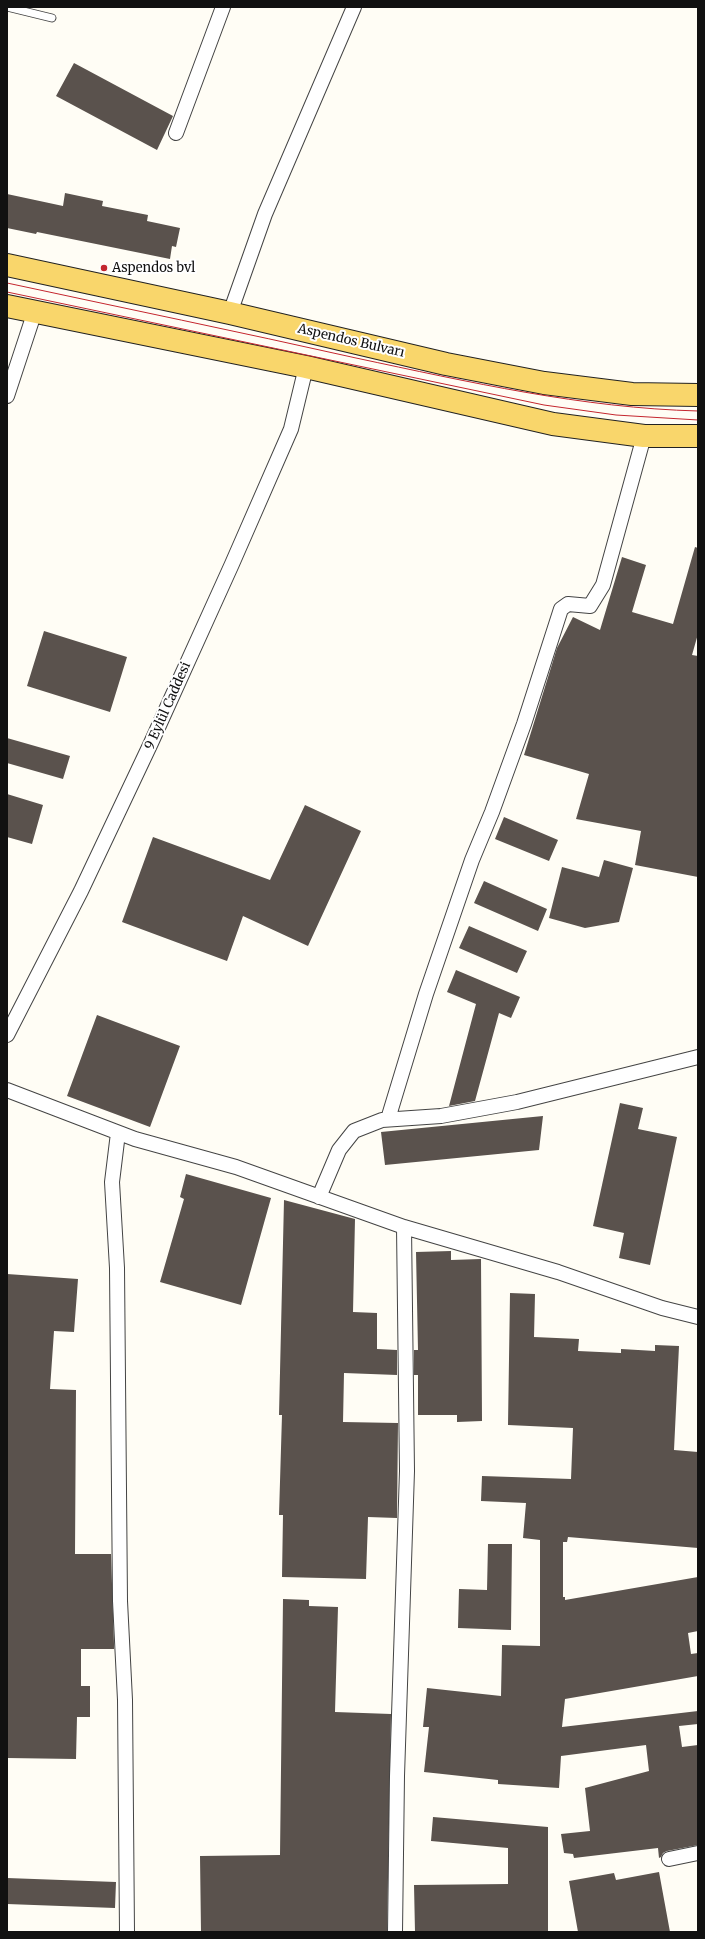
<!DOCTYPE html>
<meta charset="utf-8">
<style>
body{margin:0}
#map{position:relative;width:705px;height:1939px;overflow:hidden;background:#fffdf5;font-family:Merriweather,serif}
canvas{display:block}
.frame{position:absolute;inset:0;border:8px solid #111;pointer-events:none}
</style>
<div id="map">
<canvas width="705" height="1939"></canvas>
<div class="frame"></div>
</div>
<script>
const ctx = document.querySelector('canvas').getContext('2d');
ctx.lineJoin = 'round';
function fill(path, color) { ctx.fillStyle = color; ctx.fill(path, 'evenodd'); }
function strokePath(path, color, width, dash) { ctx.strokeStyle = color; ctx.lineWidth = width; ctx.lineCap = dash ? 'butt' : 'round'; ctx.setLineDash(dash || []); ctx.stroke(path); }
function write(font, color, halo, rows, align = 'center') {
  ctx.font = font + ' Merriweather,serif'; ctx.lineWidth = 4; ctx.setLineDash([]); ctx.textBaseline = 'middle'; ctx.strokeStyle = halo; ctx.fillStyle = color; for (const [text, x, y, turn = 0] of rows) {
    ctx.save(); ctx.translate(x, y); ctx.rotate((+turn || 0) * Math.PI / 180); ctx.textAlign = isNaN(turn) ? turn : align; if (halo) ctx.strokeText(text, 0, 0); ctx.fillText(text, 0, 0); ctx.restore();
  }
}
const building = new Path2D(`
 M 74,63 L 173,116 L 157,150 L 56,96 Z
 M 65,193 L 103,201 L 102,206 L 148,215 L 147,221 L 180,228 L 176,247 L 172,246 L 170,259 L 37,232 L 36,234 L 7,228 L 7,194 L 63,206 Z
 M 695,547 L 698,548 L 698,634 L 692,655 L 698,656 L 698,877 L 635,865 L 641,831 L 576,819 L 589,774 L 524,755 L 557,648 L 573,617 L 600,630 L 622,557 L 646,565 L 632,612 L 673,624 Z
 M 44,631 L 127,657 L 110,712 L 27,686 Z
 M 7,738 L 70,756 L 63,779 L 7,763 Z
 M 7,794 L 43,805 L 32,844 L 7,837 Z
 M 305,805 L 361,831 L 308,946 L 243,916 L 227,961 L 122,922 L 153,837 L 270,880 Z
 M 504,817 L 558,840 L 549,861 L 495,839 Z
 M 604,860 L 633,868 L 619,922 L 585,928 L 549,918 L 562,867 L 599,877 Z
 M 484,881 L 547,909 L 538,931 L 474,903 Z
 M 469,926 L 527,951 L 517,973 L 459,948 Z
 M 456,970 L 520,997 L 511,1018 L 499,1013 L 475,1101 L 449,1106 L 476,1004 L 447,992 Z
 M 97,1015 L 180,1046 L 150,1127 L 67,1096 Z
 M 620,1103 L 643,1108 L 638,1129 L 677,1137 L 650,1265 L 619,1258 L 624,1233 L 593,1226 Z
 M 543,1116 L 539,1150 L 385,1165 L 381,1132 Z
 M 186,1174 L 271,1198 L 241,1305 L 160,1282 L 184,1199 L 180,1197 Z
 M 284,1200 L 355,1219 L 353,1312 L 377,1313 L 377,1349 L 397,1350 L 397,1375 L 344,1373 L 343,1422 L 398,1423 L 397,1518 L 368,1517 L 366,1579 L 282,1577 L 283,1515 L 279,1515 L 282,1415 L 279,1415 Z
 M 451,1251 L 451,1260 L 481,1259 L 482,1421 L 457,1422 L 457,1415 L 418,1415 L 418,1375 L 414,1375 L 414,1350 L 418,1350 L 416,1252 Z
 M 7,1274 L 78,1279 L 74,1332 L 54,1331 L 50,1389 L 76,1390 L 75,1554 L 111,1554 L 114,1644 L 114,1649 L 81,1649 L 81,1686 L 90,1686 L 90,1717 L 77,1717 L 76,1759 L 7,1758 Z
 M 510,1293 L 535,1294 L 534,1337 L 579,1339 L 578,1351 L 621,1353 L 621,1349 L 655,1351 L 655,1345 L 679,1346 L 674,1450 L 698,1452 L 698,1548 L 568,1537 L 567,1542 L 563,1542 L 563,1597 L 565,1597 L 565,1600 L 698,1577 L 698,1631 L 688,1633 L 691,1654 L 698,1653 L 698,1676 L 565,1699 L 562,1727 L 698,1711 L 698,1724 L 679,1726 L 682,1747 L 698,1745 L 698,1845 L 667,1851 L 663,1853 L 661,1857 L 659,1858 L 658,1848 L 574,1858 L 573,1854 L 564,1853 L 561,1834 L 590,1831 L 585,1788 L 649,1771 L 646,1745 L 561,1756 L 559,1788 L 498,1784 L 498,1780 L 424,1772 L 429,1727 L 423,1727 L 427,1688 L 501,1696 L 502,1645 L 540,1646 L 540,1540 L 523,1538 L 526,1503 L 481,1501 L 482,1476 L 571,1479 L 573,1428 L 508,1425 Z
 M 488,1544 L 512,1544 L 511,1630 L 458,1628 L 459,1589 L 487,1590 Z
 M 283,1599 L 309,1600 L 309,1606 L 338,1607 L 335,1712 L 391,1714 L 387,1932 L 201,1932 L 200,1856 L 280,1855 Z
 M 433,1817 L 548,1827 L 548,1932 L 415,1932 L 414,1885 L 508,1884 L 508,1848 L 431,1841 Z
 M 659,1872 L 670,1932 L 578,1932 L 569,1881 L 614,1873 L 616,1880 Z
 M 7,1878 L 116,1882 L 115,1908 L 7,1904 Z`);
const lane = new Path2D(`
 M 7,7 L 52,18`);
const street = new Path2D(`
 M 176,133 L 223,7
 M 230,313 L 265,214 L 354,7
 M 7,396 L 35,311
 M 7,1035 L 81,891 L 151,743 L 232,564 L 291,429 L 306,367
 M 7,1090 L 135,1139 L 236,1167 L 404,1227 L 558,1272 L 662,1308 L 698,1317
 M 388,1119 L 426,994 L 472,860 L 492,812 L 524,724 L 561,609 L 568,604 L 590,606 L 603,585 L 644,436
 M 118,1133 L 112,1182 L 117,1268 L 120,1601 L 125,1700 L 127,1932
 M 319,1197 L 339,1150 L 354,1131 L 382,1120 L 441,1116 L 517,1102 L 698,1057
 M 669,1859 L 698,1853
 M 395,1932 L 397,1776 L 407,1471 L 404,1227`);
const primary = new Path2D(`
 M 7,265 L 230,313 L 446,364 L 544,383 L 632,394 L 698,395
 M 7,306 L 306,367 L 553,424 L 644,436 L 698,436`);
const tram = new Path2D(`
 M 7,283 C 123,308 240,332 356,358 C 469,382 582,408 698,411
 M 7,292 L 544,405 L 616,415 L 698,420`);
const markers = [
 [104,268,4,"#c4262e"]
];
const poiNames = [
 ["Aspendos bvl",112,268]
];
const streetNames = [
 ["Aspendos Bulvarı",351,341,13],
 ["9 Eylül Caddesi",168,706,-66]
];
fill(building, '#5a524d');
strokePath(lane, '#444', 9);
strokePath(street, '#444', 16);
strokePath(primary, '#222', 24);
strokePath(lane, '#fff', 7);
strokePath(street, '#fff', 14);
strokePath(primary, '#f9d66b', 22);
strokePath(tram, '#c4262e', 1);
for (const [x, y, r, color] of markers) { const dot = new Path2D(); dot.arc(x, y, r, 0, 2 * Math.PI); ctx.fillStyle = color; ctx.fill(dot); strokePath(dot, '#fff', 1.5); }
write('13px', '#111', '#fff', poiNames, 'left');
write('13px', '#111', '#fff', streetNames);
</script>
